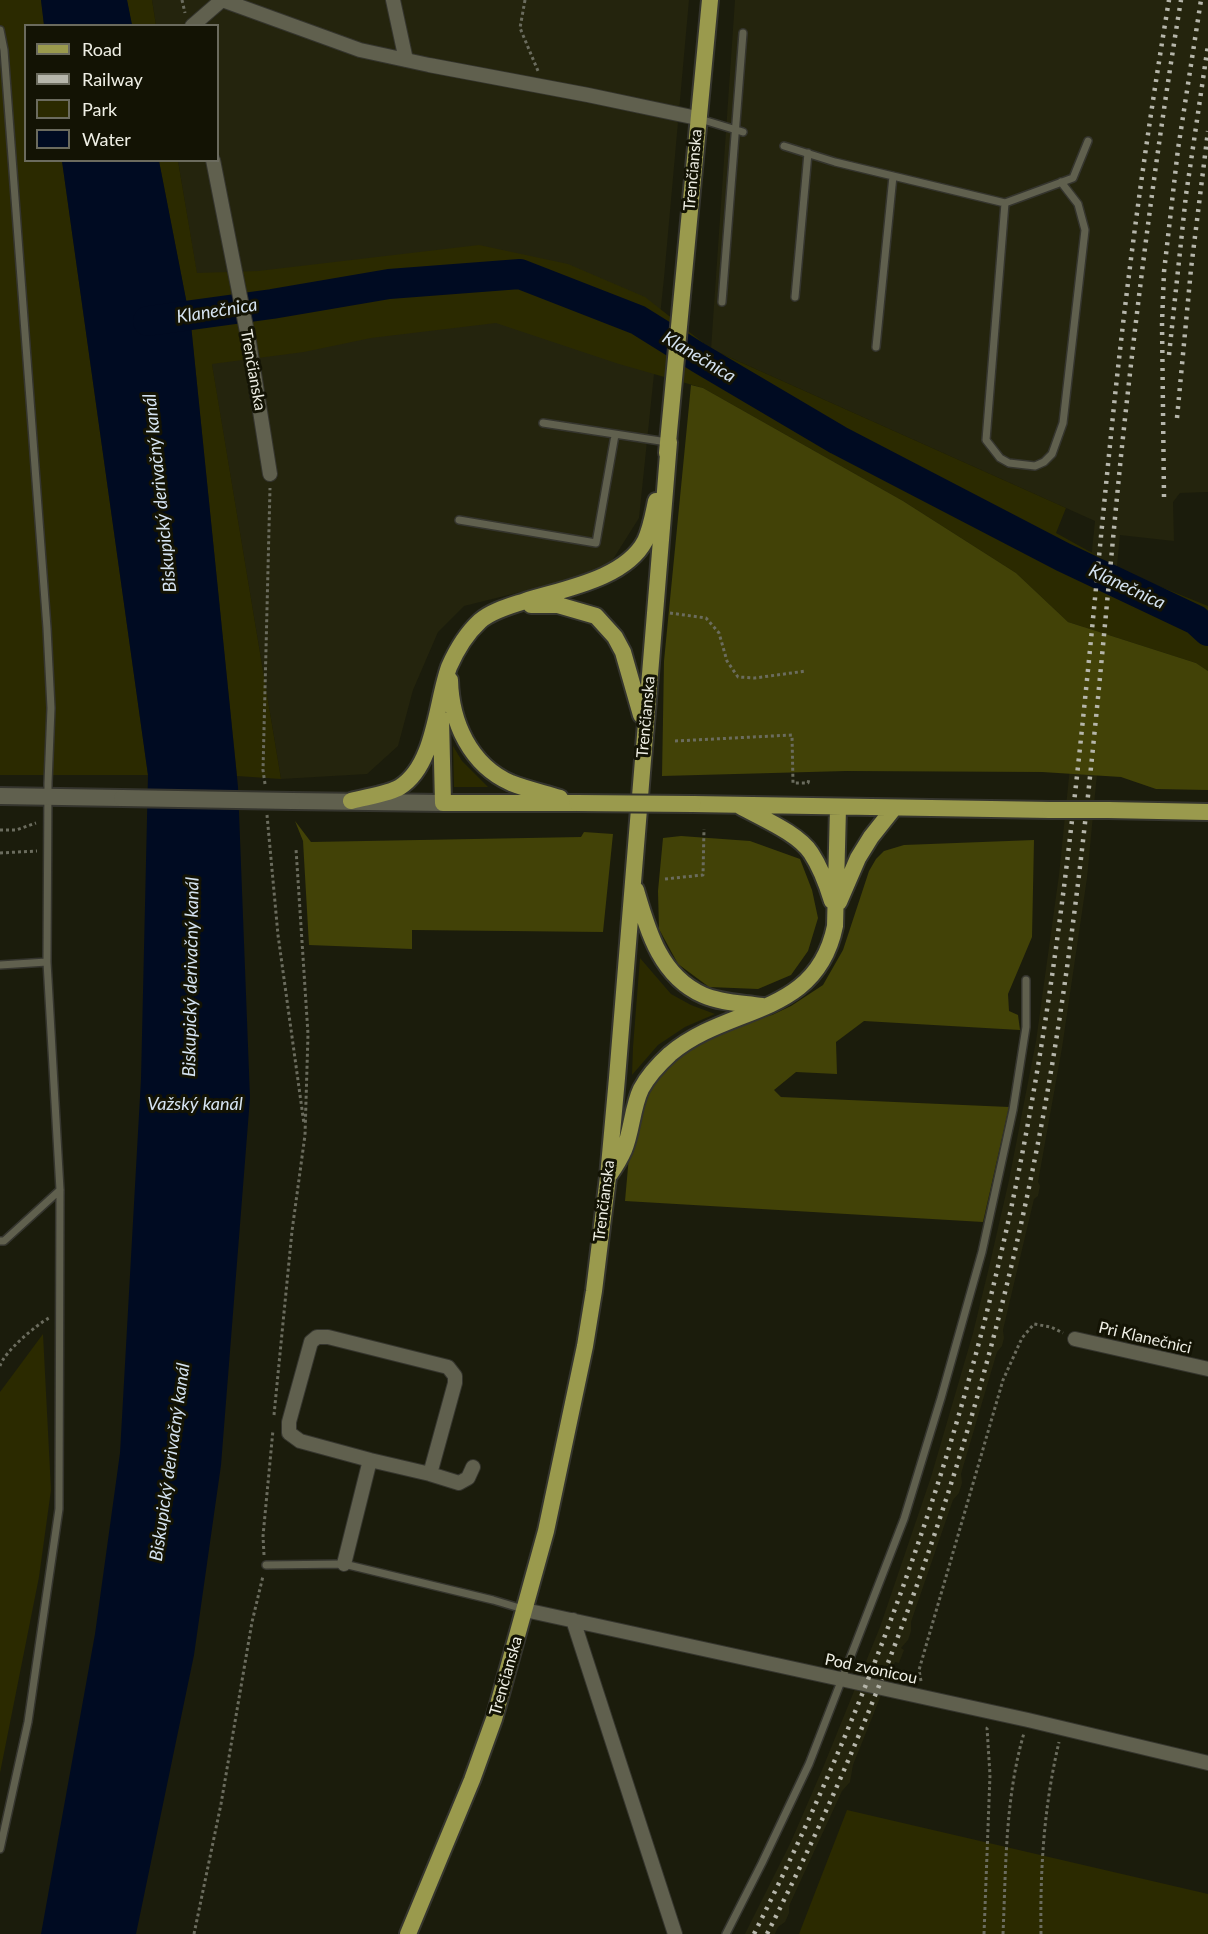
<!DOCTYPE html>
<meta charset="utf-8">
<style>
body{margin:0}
#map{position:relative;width:1208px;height:1934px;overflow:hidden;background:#1b1c0c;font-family:Lato,sans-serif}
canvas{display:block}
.legend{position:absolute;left:24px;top:24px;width:195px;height:138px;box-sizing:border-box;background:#131304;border:2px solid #6b6b5e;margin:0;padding:8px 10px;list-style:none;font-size:18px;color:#efefe5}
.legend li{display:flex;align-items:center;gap:12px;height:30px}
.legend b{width:30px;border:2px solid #6b6b5e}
</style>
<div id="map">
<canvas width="1208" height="1934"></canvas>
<ul class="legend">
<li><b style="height:8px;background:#9a9a4d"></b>Road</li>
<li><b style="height:8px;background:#b6b6ab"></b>Railway</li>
<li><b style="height:16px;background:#2b2a00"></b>Park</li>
<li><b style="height:16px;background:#000b22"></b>Water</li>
</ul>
</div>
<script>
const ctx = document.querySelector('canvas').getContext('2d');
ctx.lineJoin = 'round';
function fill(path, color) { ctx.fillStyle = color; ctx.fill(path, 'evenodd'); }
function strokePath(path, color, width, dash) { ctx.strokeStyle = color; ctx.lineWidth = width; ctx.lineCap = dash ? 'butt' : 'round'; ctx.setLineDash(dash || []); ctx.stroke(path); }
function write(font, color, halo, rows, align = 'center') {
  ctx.font = font + ' Lato,sans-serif'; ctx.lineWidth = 6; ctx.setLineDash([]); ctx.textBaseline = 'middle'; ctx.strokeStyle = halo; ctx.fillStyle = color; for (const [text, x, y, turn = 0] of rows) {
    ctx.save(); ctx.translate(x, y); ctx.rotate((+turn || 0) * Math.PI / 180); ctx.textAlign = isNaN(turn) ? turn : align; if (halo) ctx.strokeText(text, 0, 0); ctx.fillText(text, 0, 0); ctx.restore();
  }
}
const built = new Path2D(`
 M 152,0 L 689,0 L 664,278 L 639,518 L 610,564 L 561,582 L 464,606 L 438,632 L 413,690 L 398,746 L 367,774 L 281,779 L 178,161 L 218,160 L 218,26 L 156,25 Z
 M 735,0 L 1208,0 L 1208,492 L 1180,493 L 1173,502 L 1174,541 L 1120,535 L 1087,878 L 1062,1048 L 1038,1182 L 1040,1186 L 1038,1196 L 1034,1199 L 1003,1330 L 1004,1338 L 1002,1346 L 997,1352 L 961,1474 L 962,1483 L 959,1493 L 953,1500 L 911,1622 L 911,1631 L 908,1640 L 901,1648 L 904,1650 L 899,1663 L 895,1662 L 892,1668 L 853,1765 L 850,1782 L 842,1791 L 789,1906 L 789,1913 L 785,1922 L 778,1927 L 775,1934 L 745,1934 L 790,1844 L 822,1770 L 880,1627 L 931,1477 L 973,1333 L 990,1263 L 1009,1180 L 1036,1041 L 1059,875 L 1095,521 L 711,349 Z`);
const green = new Path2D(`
 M 0,0 L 41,0 L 44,25 L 26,26 L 26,160 L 62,161 L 148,775 L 0,775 Z
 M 127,0 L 152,0 L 156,25 L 132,25 Z
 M 159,161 L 178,161 L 197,273 L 258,271 L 479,245 L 568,264 L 645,297 L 711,349 L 1066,508 L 1056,533 L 1134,576 L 1208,606 L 1208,671 L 1196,663 L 1068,622 L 1016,573 L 903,501 L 703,388 L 619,364 L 496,323 L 371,338 L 304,352 L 212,364 L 281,779 L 237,776 L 191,325 Z
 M 453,746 L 462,761 L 488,787 L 454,787 Z
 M 640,958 L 671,994 L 691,1005 L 715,1014 L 685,1027 L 658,1045 L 632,1075 L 633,1047 Z
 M 43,1334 L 51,1490 L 39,1577 L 0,1773 L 0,1392 Z
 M 847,1810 L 1208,1894 L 1208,1934 L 799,1934 Z`);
const forest = new Path2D(`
 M 691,385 L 703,388 L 903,501 L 1016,573 L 1068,622 L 1196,663 L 1208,671 L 1208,790 L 1156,789 L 1121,777 L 1042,772 L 846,771 L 662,776 L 664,661 Z
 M 295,821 L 311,842 L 581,837 L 584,832 L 613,834 L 603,932 L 412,930 L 412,949 L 309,945 L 303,841 Z
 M 681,836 L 750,841 L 800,859 L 812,890 L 818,918 L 808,951 L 791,975 L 758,989 L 709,987 L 678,964 L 659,929 L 658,891 L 663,838 Z
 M 1034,840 L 1032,937 L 1008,994 L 1009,1011 L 1018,1015 L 1020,1030 L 864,1021 L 836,1042 L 837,1074 L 796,1072 L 774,1090 L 781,1097 L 1009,1107 L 983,1222 L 625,1201 L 629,1156 L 646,1090 L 687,1047 L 736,1025 L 772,1015 L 791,1006 L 823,985 L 843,950 L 869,871 L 876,859 L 884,851 L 904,845 Z`);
const water = new Path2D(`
 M 41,0 L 127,0 L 132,25 L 44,25 Z
 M 62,161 L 159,161 L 191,325 L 238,787 L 250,1098 L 221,1465 L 194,1655 L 136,1934 L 41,1934 L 95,1634 L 120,1453 L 141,1079 L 148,775 Z`);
const river = new Path2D(`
 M 148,321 L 272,304 L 389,284 L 520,274 L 638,320 L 699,358 L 838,440 L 1063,557 L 1196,620 L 1208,631`);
const path = new Path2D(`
 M 182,0 L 185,13
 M 525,0 L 520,28 L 538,71
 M 670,613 L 706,618 L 719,633 L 727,661 L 738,677 L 755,678 L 806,671
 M 675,741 L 792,735 L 793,783 L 808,783 L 809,779
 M 265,784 L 263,770 L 270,488
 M 267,815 L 278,935 L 304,1124
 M 0,830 L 16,830 L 36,823
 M 0,853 L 37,851
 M 665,879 L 703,875 L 704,829
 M 0,1366 C 4,1352 36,1325 49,1318
 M 274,1415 L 292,1231 L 305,1135 L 308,1034 L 296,849
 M 264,1555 L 263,1536 L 273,1430
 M 921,1681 L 919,1670 L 1003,1380 L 1022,1338 L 1034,1324 L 1051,1327 L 1063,1333
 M 194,1934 L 221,1804 L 252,1622 L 263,1576
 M 984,1934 L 990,1775 L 987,1728 L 989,1725
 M 1003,1934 C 1006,1867 1005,1798 1024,1733
 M 1041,1934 C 1040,1869 1044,1806 1059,1742`);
const service = new Path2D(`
 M 0,30 L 4,50 L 47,628 L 51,708 L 48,783 L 47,962 L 60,1190 L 59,1509 L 28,1722 L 0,1849
 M 700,119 L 743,132
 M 784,146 L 835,162 L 1005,203 L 986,440 L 1000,458 L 1009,463 L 1035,466 L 1044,462 L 1052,454 L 1063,423 L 1085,230 L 1078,204 L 1061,182
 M 1005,203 L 1073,178 L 1088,141
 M 795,297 L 808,153
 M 722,302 L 743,33
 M 876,347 L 893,176
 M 543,423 L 667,442
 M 459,520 L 596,543 L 615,435
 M 0,965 L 47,962
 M 0,1241 L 4,1241 L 60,1190
 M 266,1565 L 344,1564 L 493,1600 L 523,1609
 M 726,1934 L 762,1863 L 809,1764 L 904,1519 L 941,1398 L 982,1252 L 1013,1110 L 1026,1027 L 1026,980`);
const minor = new Path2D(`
 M 393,0 L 406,60
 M 192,26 L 222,0 L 360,50 L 429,65 L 588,95 L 697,118
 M 213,160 L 249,342 L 270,474
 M 1075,1339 L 1208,1369
 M 430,1474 L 459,1483 L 468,1478 L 473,1467
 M 344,1564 L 370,1460 L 300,1441 L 289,1433 L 289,1422 L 311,1342 L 317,1337 L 328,1337 L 448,1367 L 455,1376 L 455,1383 L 430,1474 L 370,1460
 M 525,1610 L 1028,1720 L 1208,1763
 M 573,1620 L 675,1934`);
const secondary = new Path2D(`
 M 0,796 L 122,798
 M 292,801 L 443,803`);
const primary = new Path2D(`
 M 667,453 L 710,0
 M 531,605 L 558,605 L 596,616 L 615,637 L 623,652 L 641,715
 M 450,680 C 451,722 470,765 511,783 C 526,789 544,793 560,798
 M 441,719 L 443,803 L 577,803
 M 351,801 C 365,797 389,794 400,787 C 435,765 436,703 449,667 C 456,651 467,633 480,621 C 491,611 510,606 525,601 C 563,589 625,579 645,541 C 651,528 653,515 656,501
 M 693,804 L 1050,810
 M 740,806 C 761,818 798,833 811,853 C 821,868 827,885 832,901
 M 1108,810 L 1208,812
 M 636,890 C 648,931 660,976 703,995 C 721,1003 743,1003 762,1006
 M 839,902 L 858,858 L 871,837 L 894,808
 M 610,1174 C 615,1167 620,1159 624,1150 C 632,1131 632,1108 641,1089 C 648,1076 659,1064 670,1054 C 729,1004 816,1018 835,926 L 838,808
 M 408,1934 L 472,1780 L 494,1719 L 546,1531 L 585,1346 L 594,1291 L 608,1177 L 617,1078 L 669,442`);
const rail = new Path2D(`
 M 1169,355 L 1186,195 L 1208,45
 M 1177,418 L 1191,269 L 1208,131
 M 1164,497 L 1162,323 L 1164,272 L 1178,149 L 1201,0
 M 754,1934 C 884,1675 979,1398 1030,1112 C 1073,875 1090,635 1115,396 C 1129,264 1147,132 1169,0
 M 767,1934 C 897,1678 989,1404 1042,1122 C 1083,902 1099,678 1121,456 C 1137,303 1156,152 1181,0`);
const secondaryBridge = new Path2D(`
 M 122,798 L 292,801`);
const primaryBridge = new Path2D(`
 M 577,803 L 693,804
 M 1050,810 L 1108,810`);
const streetNames = [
 ["Trenčianska",693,170,-85],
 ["Trenčianska",253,370,80],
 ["Trenčianska",646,717,-85],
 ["Trenčianska",604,1201,-83],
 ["Pri Klanečnici",1145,1338,13],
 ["Pod zvonicou",871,1669,12],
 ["Trenčianska",506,1676,-74]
];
const waterNames = [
 ["Klanečnica",217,311,-9],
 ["Klanečnica",699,357,31],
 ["Biskupický derivačný kanál",160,493,-96],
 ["Klanečnica",1127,587,25],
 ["Biskupický derivačný kanál",191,977,-89],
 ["Važský kanál",195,1104],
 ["Biskupický derivačný kanál",170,1462,-82]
];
fill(built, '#24240d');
fill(green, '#2b2a00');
fill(forest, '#424207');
fill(water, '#000b22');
strokePath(river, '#000b22', 30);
strokePath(service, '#35352e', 10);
strokePath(minor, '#35352e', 16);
strokePath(secondary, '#35352e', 20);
strokePath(primary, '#35352e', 20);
strokePath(path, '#6b6c5e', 3, [3, 3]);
strokePath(service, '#60604e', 7);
strokePath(minor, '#60604e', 14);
strokePath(secondary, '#60604e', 16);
strokePath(primary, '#9a9a4d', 16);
strokePath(rail, '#b6b6ab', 4.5, [3, 6]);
strokePath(secondaryBridge, '#35352e', 20, []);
strokePath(primaryBridge, '#35352e', 20, []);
strokePath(secondaryBridge, '#60604e', 16);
strokePath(primaryBridge, '#9a9a4d', 16);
write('16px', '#efefe5', '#131304', streetNames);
write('italic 18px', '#d5e3f1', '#131304', waterNames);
</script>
